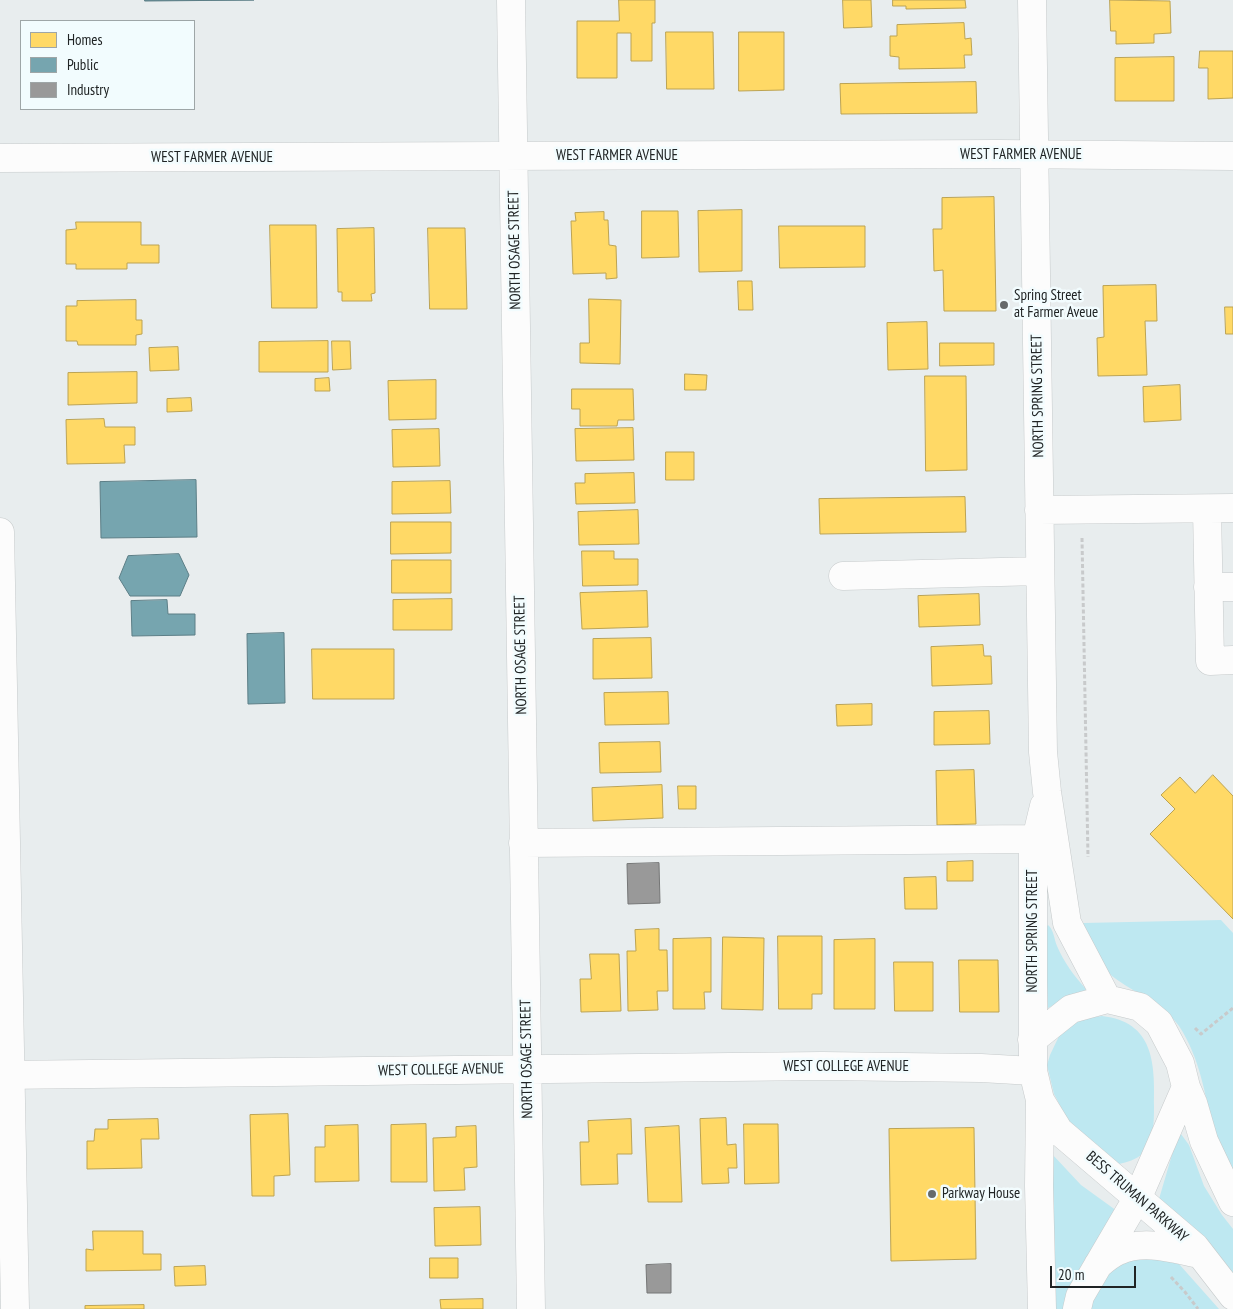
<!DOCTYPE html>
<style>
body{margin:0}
#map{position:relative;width:1233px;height:1309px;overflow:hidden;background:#e8edee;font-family:"PT Sans Narrow",sans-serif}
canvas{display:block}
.legend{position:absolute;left:20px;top:20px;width:175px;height:90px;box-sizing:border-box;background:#f2fcfe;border:1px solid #9ea6a7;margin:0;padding:6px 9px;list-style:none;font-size:15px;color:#202425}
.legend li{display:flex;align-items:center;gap:10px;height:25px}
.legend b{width:25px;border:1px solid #9ea6a7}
.scale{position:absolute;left:1050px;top:1266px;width:86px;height:22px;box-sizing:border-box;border:2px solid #202425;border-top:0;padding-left:6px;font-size:15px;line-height:18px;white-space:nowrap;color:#202425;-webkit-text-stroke:4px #f2fcfe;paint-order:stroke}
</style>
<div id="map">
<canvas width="1233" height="1309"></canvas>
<ul class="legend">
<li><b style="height:14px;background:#ffd966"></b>Homes</li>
<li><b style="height:14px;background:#76a5af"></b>Public</li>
<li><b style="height:14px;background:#999"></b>Industry</li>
</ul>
<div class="scale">20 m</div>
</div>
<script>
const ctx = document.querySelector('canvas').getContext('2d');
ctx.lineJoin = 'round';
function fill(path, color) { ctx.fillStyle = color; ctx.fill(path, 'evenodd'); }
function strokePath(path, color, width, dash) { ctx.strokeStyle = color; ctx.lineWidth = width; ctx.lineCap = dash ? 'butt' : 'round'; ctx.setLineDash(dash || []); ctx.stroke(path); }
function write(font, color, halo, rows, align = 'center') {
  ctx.font = font + ' "PT Sans Narrow",sans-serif'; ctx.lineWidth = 5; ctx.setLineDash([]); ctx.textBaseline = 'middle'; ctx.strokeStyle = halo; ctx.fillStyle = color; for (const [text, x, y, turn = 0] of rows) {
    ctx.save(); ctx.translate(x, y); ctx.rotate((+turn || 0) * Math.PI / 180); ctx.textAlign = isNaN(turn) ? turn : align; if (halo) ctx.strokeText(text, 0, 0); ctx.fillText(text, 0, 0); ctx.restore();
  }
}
const green = new Path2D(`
 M 1221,920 L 1233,933 L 1233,1173 C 1227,1159 1218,1145 1214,1131 C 1204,1093 1201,1060 1179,1026 C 1162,1002 1135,994 1112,976 C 1096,962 1090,942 1083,923 Z
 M 1048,925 C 1054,930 1054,939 1057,946 C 1064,962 1074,976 1086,989 L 1085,991 L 1048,1008 L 1045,928 Z
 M 1102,1016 C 1154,1022 1155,1063 1154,1106 C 1154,1122 1154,1141 1143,1153 C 1136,1160 1127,1162 1119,1164 L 1070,1124 L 1054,1094 L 1047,1065 L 1050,1055 L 1060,1034 L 1080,1019 Z
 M 1181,1134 L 1189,1145 L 1204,1186 L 1222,1215 L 1233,1229 L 1233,1280 L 1159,1199 L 1176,1141 L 1178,1135 Z
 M 1052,1154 L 1081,1185 L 1117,1211 L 1064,1309 L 1050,1309 Z
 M 1134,1255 L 1170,1258 L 1179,1264 L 1219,1309 L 1091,1309 C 1094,1295 1107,1270 1120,1262 C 1124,1259 1130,1257 1134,1255 Z`);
const homes = new Path2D(`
 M 619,0 L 655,0 L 655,23 L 652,23 L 652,61 L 631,61 L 631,33 L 617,33 L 617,78 L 577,78 L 577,21 L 619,21 Z
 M 843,0 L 871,0 L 872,27 L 844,28 Z
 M 893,0 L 965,0 L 966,8 L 906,9 L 906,6 L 893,6 Z
 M 1110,0 L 1170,1 L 1171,33 L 1154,34 L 1154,43 L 1116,44 L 1116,31 L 1111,31 Z
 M 964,23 L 965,39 L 971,38 L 972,55 L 964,55 L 965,68 L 899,69 L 899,57 L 890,56 L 890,36 L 897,36 L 897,25 Z
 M 666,32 L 713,32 L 714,89 L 667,89 Z
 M 739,32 L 784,32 L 784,90 L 739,91 Z
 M 1200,51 L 1233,51 L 1233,98 L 1208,99 L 1208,68 L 1199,68 Z
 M 1174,57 L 1174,101 L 1115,101 L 1115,58 Z
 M 976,82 L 977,113 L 841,114 L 840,84 Z
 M 994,197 L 996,311 L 944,311 L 943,270 L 934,271 L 933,229 L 942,229 L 942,198 Z
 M 742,210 L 742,271 L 699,272 L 698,211 Z
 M 642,211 L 678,211 L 679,257 L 642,258 Z
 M 604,212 L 604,220 L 608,220 L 609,245 L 616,246 L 617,278 L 606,279 L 606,273 L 573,274 L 571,221 L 576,221 L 575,213 Z
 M 76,222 L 141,222 L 141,245 L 159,245 L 159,263 L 127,263 L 127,269 L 76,269 L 76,264 L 66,264 L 66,230 L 76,229 Z
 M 270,225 L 316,225 L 317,308 L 272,308 Z
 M 779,226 L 865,226 L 865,267 L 780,268 Z
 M 374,228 L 375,293 L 371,294 L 372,301 L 342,301 L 342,292 L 338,292 L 337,229 Z
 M 428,228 L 465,228 L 467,309 L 430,309 Z
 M 738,281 L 752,281 L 753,310 L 739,310 Z
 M 1156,285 L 1157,321 L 1145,321 L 1147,375 L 1098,376 L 1097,338 L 1104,337 L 1103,286 Z
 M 589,299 L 621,300 L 620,364 L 580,363 L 580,343 L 589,343 Z
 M 136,300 L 136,320 L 142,320 L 142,334 L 136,335 L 136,345 L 78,345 L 77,341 L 66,341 L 66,306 L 77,306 L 77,301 Z
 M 1225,307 L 1233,307 L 1233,334 L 1226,334 Z
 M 927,322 L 928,369 L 888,370 L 887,323 Z
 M 328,341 L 328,372 L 259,372 L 259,342 Z
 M 332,341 L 350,341 L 351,369 L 333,370 Z
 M 940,343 L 994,343 L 994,365 L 940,366 Z
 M 178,347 L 179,370 L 150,371 L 149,348 Z
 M 137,372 L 137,403 L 68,405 L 68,373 Z
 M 685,374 L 707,375 L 706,390 L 685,390 Z
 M 925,376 L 966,376 L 967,470 L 926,471 Z
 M 329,378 L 330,391 L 315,391 L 315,379 Z
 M 436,380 L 436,419 L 389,420 L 388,381 Z
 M 1180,385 L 1181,420 L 1144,422 L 1143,387 Z
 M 572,389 L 633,389 L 634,420 L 618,420 L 617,426 L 580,426 L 580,409 L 572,409 Z
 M 191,398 L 192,411 L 167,412 L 167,399 Z
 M 104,419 L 105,427 L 135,427 L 135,445 L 124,445 L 125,463 L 67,464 L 66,420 Z
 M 633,428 L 634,460 L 576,461 L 575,429 Z
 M 439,429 L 440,466 L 393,467 L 392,430 Z
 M 666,452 L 694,452 L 694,480 L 666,480 Z
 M 634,473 L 635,503 L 576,504 L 575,483 L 585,483 L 585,474 Z
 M 450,481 L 451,513 L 392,514 L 392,482 Z
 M 965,497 L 966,532 L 820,534 L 819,499 Z
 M 638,510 L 639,544 L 579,545 L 578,512 Z
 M 391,522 L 451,522 L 451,553 L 391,554 Z
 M 582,551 L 614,551 L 614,559 L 638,559 L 638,585 L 583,586 Z
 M 392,560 L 451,560 L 451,593 L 392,593 Z
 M 647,591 L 648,627 L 582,629 L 580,593 Z
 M 979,594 L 980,625 L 919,627 L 918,596 Z
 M 452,599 L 452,630 L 393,630 L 393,600 Z
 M 651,638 L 652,678 L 593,679 L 593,639 Z
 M 983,645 L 984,656 L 991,656 L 992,684 L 932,686 L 931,647 Z
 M 312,649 L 394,649 L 394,699 L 313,699 Z
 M 668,692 L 669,724 L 605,725 L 604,693 Z
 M 872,704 L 872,725 L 837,726 L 836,705 Z
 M 989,711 L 990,744 L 934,745 L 934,712 Z
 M 660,742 L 661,772 L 600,773 L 599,743 Z
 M 974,770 L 976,824 L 937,825 L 936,771 Z
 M 1213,775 L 1233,796 L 1233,919 L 1150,834 L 1175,809 L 1161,795 L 1180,777 L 1195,793 Z
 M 662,785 L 663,818 L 593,821 L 592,788 Z
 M 678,786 L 696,786 L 696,809 L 679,809 Z
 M 973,861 L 973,881 L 947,881 L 947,862 Z
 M 936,877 L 937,909 L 905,909 L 904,878 Z
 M 659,929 L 659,950 L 667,950 L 668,991 L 657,991 L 658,1010 L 628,1011 L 627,951 L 636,951 L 635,930 Z
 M 778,936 L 822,936 L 822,994 L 812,994 L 812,1009 L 779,1009 Z
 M 723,937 L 764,938 L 763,1010 L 722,1009 Z
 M 711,938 L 711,992 L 704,992 L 705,1009 L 673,1009 L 673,939 Z
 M 875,939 L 875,1009 L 834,1009 L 834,940 Z
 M 590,954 L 619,954 L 621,1011 L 581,1012 L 580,979 L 591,979 Z
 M 959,960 L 998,960 L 999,1012 L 960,1012 Z
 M 894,962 L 933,962 L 933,1011 L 895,1011 Z
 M 288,1114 L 290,1175 L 274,1176 L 274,1196 L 252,1196 L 250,1115 Z
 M 726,1118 L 727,1145 L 736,1144 L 737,1168 L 728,1168 L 729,1183 L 702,1184 L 700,1119 Z
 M 158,1119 L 159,1139 L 141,1139 L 142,1168 L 87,1169 L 87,1141 L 94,1141 L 95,1129 L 108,1129 L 108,1120 Z
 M 631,1119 L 632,1154 L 617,1154 L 618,1184 L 581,1185 L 580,1142 L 589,1142 L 588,1121 Z
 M 426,1124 L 427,1182 L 391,1182 L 391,1125 Z
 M 744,1124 L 778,1124 L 779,1183 L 745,1184 Z
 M 358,1125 L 359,1181 L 315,1182 L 315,1147 L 325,1147 L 325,1126 Z
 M 476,1126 L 477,1167 L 464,1168 L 465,1190 L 434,1191 L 433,1138 L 456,1137 L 456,1127 Z
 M 679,1126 L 682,1202 L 648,1202 L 645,1128 Z
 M 974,1128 L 976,1259 L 891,1261 L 889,1129 Z
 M 480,1207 L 481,1245 L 435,1246 L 434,1208 Z
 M 93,1231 L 143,1231 L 143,1254 L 161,1254 L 161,1270 L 86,1271 L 86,1249 L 93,1250 Z
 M 430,1258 L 458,1258 L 458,1278 L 430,1278 Z
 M 205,1266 L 206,1285 L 175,1286 L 174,1267 Z
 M 483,1299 L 483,1309 L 441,1309 L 440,1300 Z
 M 144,1305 L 144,1309 L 85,1309 L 85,1306 Z`);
const public = new Path2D(`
 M 145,0 L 254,0 L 145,1 Z
 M 196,480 L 197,537 L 101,538 L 100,482 Z
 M 179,554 L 189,575 L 180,596 L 130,596 L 119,578 L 128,556 Z
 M 167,600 L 168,614 L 195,614 L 195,635 L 132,636 L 131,601 Z
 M 284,633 L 285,703 L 248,704 L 247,634 Z`);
const industry = new Path2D(`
 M 659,863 L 660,903 L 628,904 L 627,864 Z
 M 671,1264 L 671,1293 L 647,1293 L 646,1265 Z`);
const path = new Path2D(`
 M 1082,538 L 1088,857
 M 1195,1028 L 1201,1034 L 1233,1008
 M 1171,1277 L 1185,1292 L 1198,1309`);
const minor = new Path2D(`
 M 511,0 L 531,1309
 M 1032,0 L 1043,752 L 1047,792 L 1067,923 L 1107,999
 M 0,158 L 998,154 L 1233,156
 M 1207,509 L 1210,661 L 1233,660
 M 1039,510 L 1233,508
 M 0,532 L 15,1309
 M 843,576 L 1040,571
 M 1208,587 L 1233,587
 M 523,843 L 1036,839
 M 1032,1040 L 1071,1009 L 1107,999 L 1140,1007 L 1159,1023 L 1180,1063 L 1186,1087 L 1193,1103 L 1204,1141 L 1233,1202
 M 0,1075 L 822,1066 L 981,1068 L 1033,1071
 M 1040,1100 L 1059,1131 L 1195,1247 L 1233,1296
 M 1098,1265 C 1104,1260 1111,1254 1118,1251 C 1144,1239 1174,1249 1200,1254
 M 1042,1309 L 1039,1186 L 1040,1100 L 1033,1071 L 1033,852 L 1044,806
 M 1077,1309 L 1080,1296 L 1138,1197 L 1186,1087`);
const markers = [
 [1004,305,5,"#666a6b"],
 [932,1194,5,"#666a6b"]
];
const streetNames = [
 ["WEST FARMER AVENUE",1021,155],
 ["WEST FARMER AVENUE",617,156],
 ["WEST FARMER AVENUE",212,158],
 ["NORTH OSAGE STREET",515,250,-91],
 ["NORTH SPRING STREET",1038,396,-91],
 ["NORTH OSAGE STREET",521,655,-91],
 ["NORTH SPRING STREET",1033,931,-90],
 ["NORTH OSAGE STREET",527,1059,-91],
 ["WEST COLLEGE AVENUE",846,1067],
 ["WEST COLLEGE AVENUE",441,1070,-1],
 ["BESS TRUMAN PARKWAY",1137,1197,41]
];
const poiNames = [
 ["Spring Street",1014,296],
 ["at Farmer Aveue",1014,313],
 ["Parkway House",942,1194]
];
fill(green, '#bee8f1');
fill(homes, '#ffd966');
strokePath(homes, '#bca352', 1);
fill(public, '#76a5af');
strokePath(public, '#5c7e86', 1);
fill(industry, '#999');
strokePath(industry, '#757676', 1);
strokePath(minor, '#c6cacb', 29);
strokePath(path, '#c8cacb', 3, [4, 2.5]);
strokePath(minor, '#fcfcfc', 28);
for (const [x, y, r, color] of markers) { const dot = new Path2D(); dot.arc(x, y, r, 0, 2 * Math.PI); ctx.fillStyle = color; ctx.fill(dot); strokePath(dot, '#f2fcfe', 2); }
write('15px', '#202425', '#f2fcfe', streetNames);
write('15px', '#202425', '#f2fcfe', poiNames, 'left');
</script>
